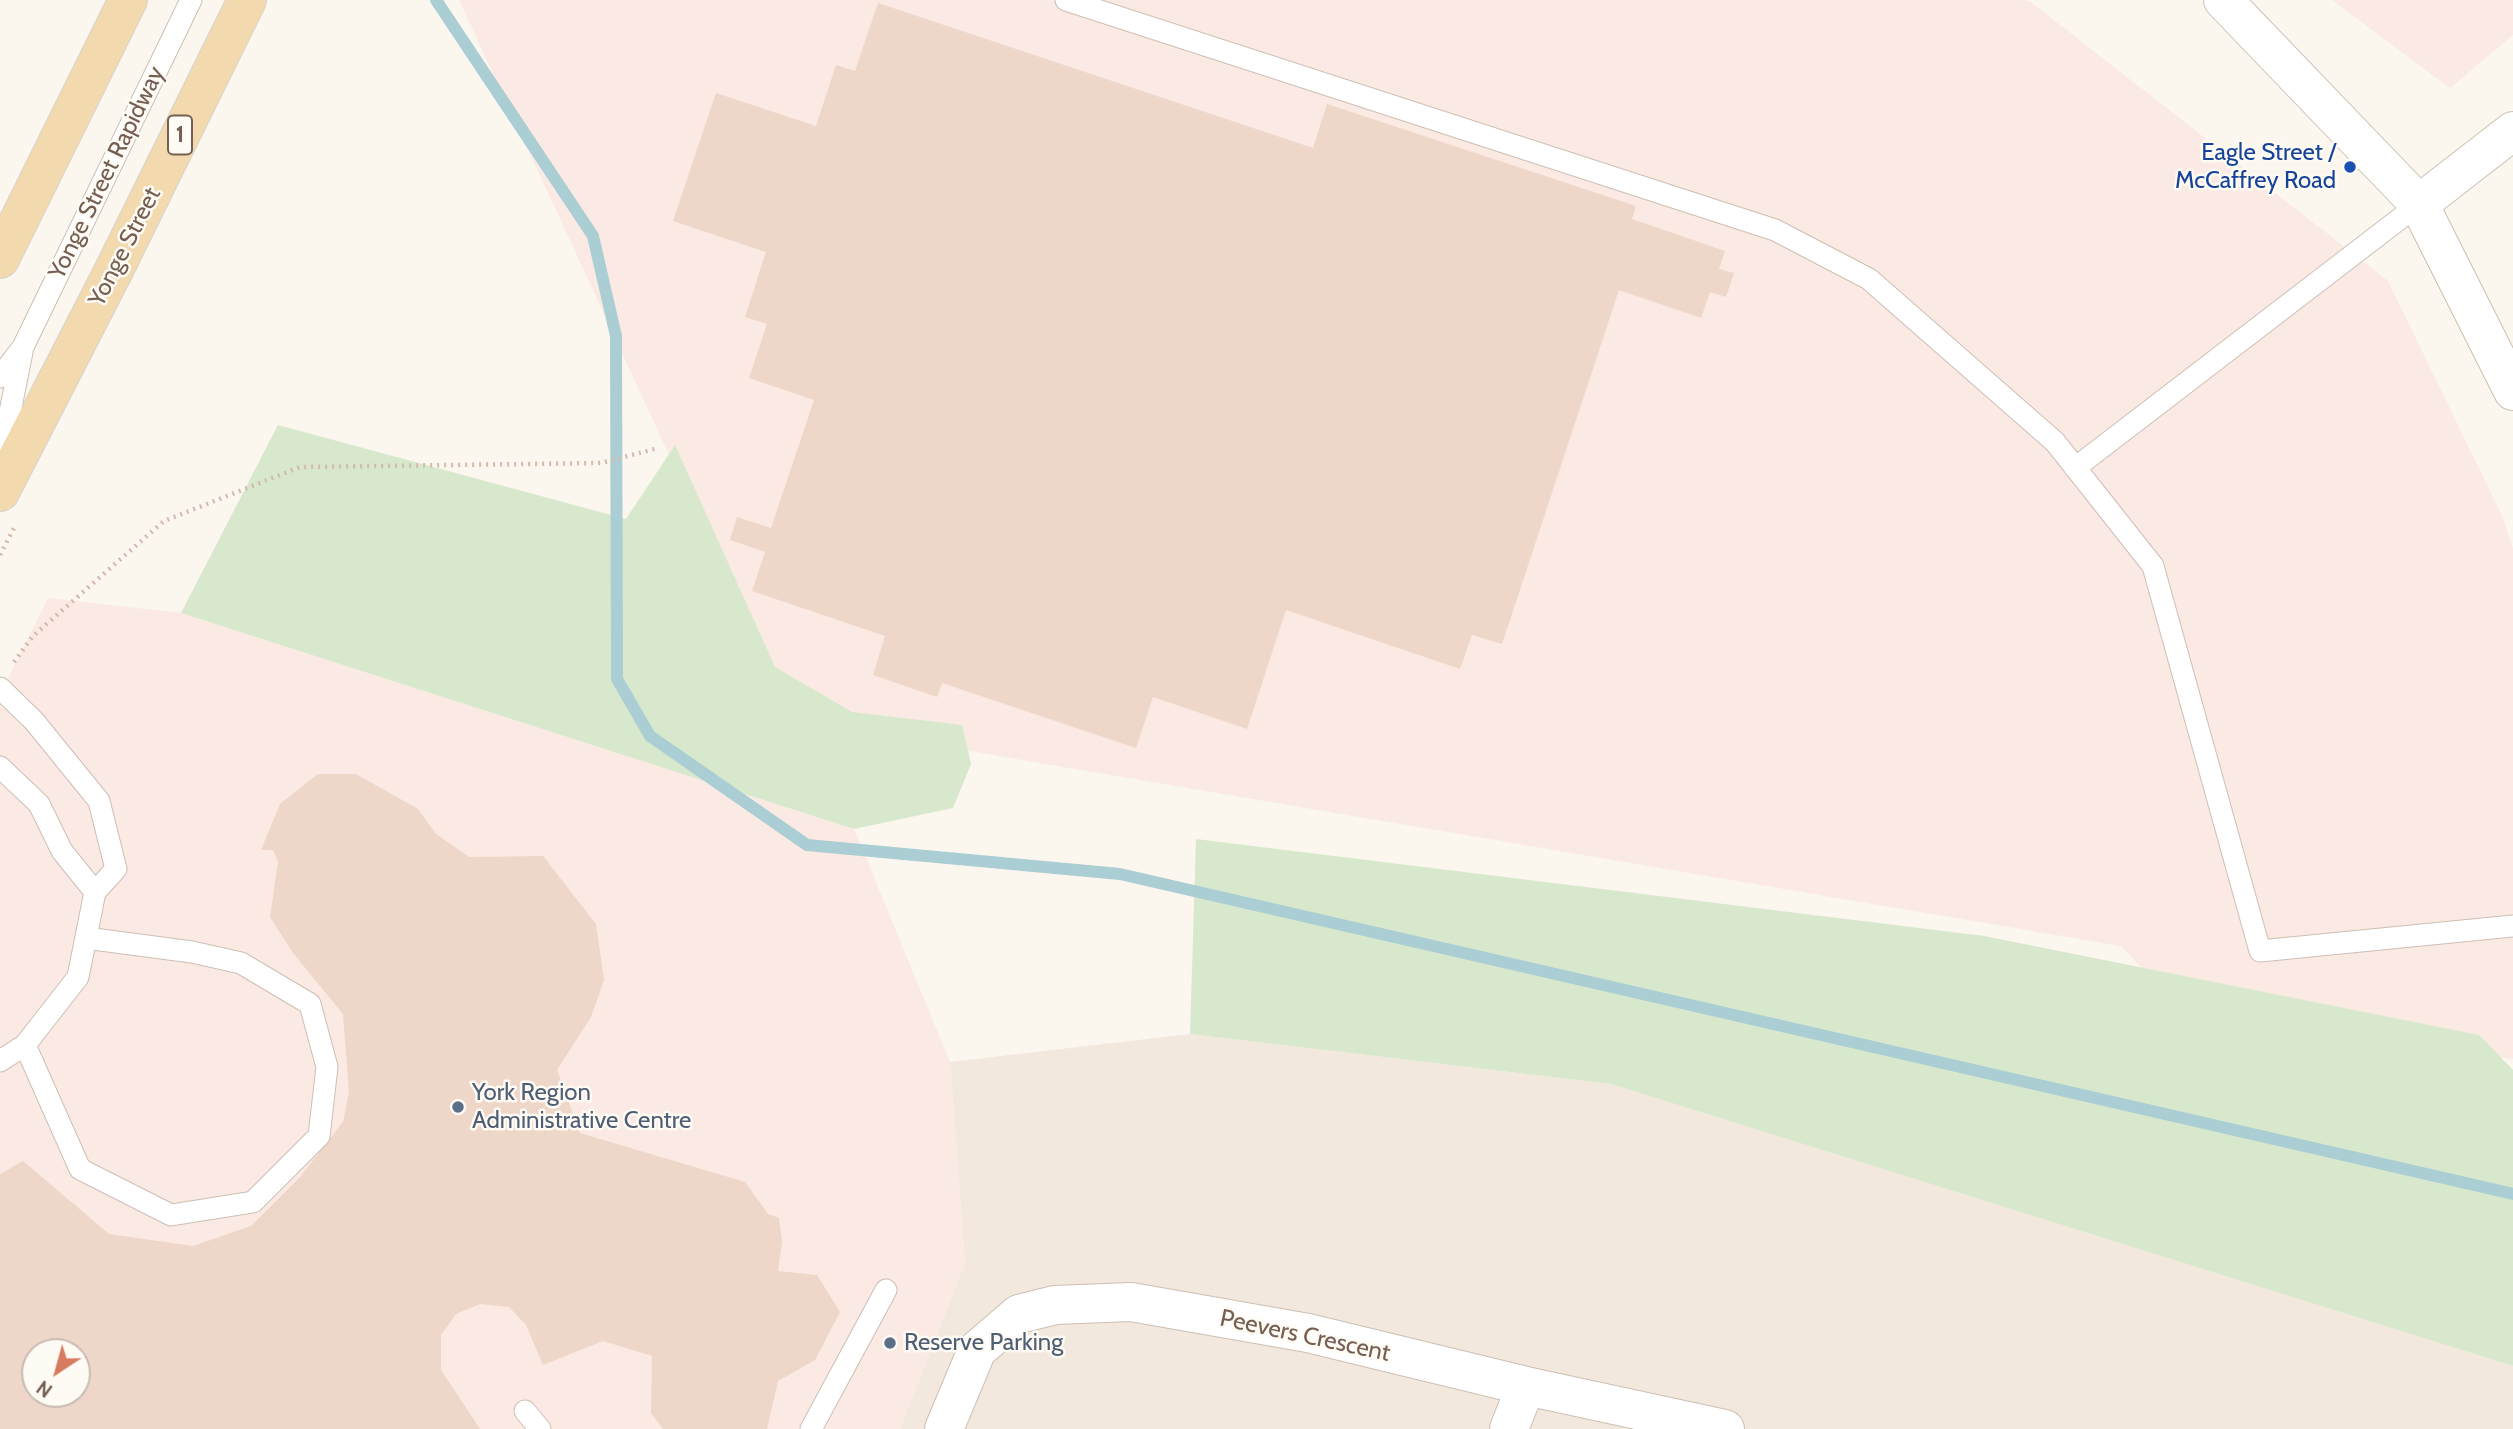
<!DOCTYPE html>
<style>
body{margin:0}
#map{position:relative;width:2513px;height:1429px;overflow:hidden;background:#fbf6ee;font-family:Cabin,sans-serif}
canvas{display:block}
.north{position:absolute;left:21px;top:1338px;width:70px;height:70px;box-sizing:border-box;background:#fefaf4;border:2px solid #c7bcb3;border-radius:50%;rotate:216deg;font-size:19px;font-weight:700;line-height:28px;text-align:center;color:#755e52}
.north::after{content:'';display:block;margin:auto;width:24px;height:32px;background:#d77b61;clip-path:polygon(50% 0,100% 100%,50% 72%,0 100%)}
</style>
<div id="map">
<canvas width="2513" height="1429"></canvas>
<div class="north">N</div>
</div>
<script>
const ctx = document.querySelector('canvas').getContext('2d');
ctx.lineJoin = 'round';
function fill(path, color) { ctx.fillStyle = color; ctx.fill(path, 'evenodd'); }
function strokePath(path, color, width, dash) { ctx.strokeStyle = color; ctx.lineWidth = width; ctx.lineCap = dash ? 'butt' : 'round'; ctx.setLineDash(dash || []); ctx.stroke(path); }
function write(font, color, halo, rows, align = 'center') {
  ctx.font = font + ' Cabin,sans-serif'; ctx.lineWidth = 5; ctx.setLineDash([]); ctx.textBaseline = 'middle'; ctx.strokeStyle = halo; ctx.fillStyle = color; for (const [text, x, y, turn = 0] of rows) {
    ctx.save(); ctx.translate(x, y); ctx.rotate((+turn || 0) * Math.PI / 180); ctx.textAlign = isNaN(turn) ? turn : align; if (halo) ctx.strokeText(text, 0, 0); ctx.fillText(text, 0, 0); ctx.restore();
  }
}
const residential = new Path2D(`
 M 1190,1034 L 1611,1084 L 2513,1366 L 2513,1429 L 900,1429 L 965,1263 L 950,1062 Z`);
const commercial = new Path2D(`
 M 459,0 L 2025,0 L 2032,3 L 2388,281 L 2503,518 L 2513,549 L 2513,1059 L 2192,1021 L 2121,946 L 792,721 Z
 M 2332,0 L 2513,0 L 2513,35 L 2450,88 Z
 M 48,598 L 181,613 L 854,829 L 950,1062 L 965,1263 L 900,1429 L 0,1429 L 0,695 ZM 35,1352 L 77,1352 L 77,1394 L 35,1394 Z`);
const green = new Path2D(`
 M 278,425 L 626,519 L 675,445 L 775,667 L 852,712 L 962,725 L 971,764 L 953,808 L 854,829 L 181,613 Z
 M 1196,839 L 1984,936 L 2479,1035 L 2513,1070 L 2513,1366 L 1611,1084 L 1190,1034 Z`);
const stream = new Path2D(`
 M 436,0 L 593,236 L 616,336 L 617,679 L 650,736 L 807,845 L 1120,874 L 2513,1194`);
const building = new Path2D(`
 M 878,3 L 1313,148 L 1327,104 L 1636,206 L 1632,219 L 1725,251 L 1719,269 L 1734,273 L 1726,297 L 1710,292 L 1701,318 L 1619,290 L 1502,644 L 1472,635 L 1460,669 L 1286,610 L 1247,729 L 1153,697 L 1136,748 L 942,683 L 937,697 L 873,675 L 885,636 L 752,591 L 765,552 L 730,540 L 737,517 L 771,528 L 814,400 L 749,378 L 767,324 L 745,317 L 766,252 L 673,221 L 716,93 L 816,126 L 836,65 L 855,71 Z
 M 318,774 L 356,774 L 418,809 L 436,834 L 469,857 L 543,856 L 596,924 L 604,980 L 591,1017 L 557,1070 L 580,1133 L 745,1182 L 768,1214 L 779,1218 L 782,1242 L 778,1271 L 817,1275 L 840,1312 L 815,1360 L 778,1381 L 767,1429 L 663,1429 L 651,1413 L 652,1356 L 603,1341 L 543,1365 L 526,1325 L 509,1307 L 480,1304 L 456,1314 L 441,1335 L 441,1370 L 480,1429 L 0,1429 L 0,1174 L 23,1161 L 109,1234 L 193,1246 L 251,1226 L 300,1177 L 343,1122 L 349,1092 L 343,1014 L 293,953 L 270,917 L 278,862 L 273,850 L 261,850 L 280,804 ZM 35,1352 L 77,1352 L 77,1394 L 35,1394 Z`);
const path = new Path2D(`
 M 0,555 L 14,528
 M 14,662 L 33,636 L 164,521 L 300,467 L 601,463 L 655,449`);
const lane = new Path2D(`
 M 1066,0 L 1775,230 L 1869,279 L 2055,442 L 2153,566 L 2260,951 L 2513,926
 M 0,377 L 23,347 L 191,0
 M 0,441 L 7,427 L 22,352
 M 2075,468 L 2419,204
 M 0,688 L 34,721 L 99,801 L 116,869 L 95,892 L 78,977 L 25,1045 L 0,1061
 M 0,767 L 39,804 L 62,851 L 95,892
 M 25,1045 L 80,1169 L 171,1215 L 253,1202 L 319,1136 L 327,1067 L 310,1004 L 241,963 L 192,952 L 86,938
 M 525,1411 L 540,1429
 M 811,1429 L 886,1290`);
const street = new Path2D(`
 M 944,1429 L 977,1350 L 1019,1314 L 1055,1305 L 1131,1302 L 1308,1333 L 1526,1386 L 1725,1429
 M 1509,1429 L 1526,1386`);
const secondary = new Path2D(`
 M 2223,0 L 2419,204 L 2513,391
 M 2419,204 L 2513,131`);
const primary = new Path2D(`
 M 0,259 L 128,0
 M 0,492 L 114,270 L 247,0`);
const markers = [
 [2350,167,7,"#1a4fb4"],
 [458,1107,7,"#5c6f8a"],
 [890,1343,7,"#5c6f8a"]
];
const shields = [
 [180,135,24]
];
const shieldNames = [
 ["1",180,135]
];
const transitNames = [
 ["Eagle Street /",2336,153],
 ["McCaffrey Road",2336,181]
];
const streetNames = [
 ["Yonge Street Rapidway",107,173,-64],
 ["Yonge Street",125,247,-63],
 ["Peevers Crescent",1305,1336,12]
];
const serviceNames = [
 ["York Region",472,1093],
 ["Administrative Centre",472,1121],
 ["Reserve Parking",904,1343]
];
fill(residential, '#f2e8dd');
fill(commercial, '#faeae3');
fill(green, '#d8e8cd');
strokePath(stream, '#aaced4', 12);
fill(building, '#eed7c8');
strokePath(lane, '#cdbfb4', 23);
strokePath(street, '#cdbfb4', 40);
strokePath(secondary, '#cfbfb2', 40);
strokePath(primary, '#d8d2cf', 40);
strokePath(path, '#d3baaa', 4.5, [2, 5]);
strokePath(lane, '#fff', 21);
strokePath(street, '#fff', 38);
strokePath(secondary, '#fff', 38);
strokePath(primary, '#f2d9ae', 38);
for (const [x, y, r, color] of markers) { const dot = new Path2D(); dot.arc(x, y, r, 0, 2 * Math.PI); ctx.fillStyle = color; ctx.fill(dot); strokePath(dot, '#fefaf4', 2.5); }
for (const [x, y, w] of shields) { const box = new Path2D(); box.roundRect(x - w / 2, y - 19.5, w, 39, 5); ctx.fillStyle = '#fefaf4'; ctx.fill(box); strokePath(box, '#755e52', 2); }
write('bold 23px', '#755e52', null, shieldNames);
write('24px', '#164399', '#fefaf4', transitNames, 'right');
write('24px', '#755e52', '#fefaf4', streetNames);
write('24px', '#4e5e75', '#fefaf4', serviceNames, 'left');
</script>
